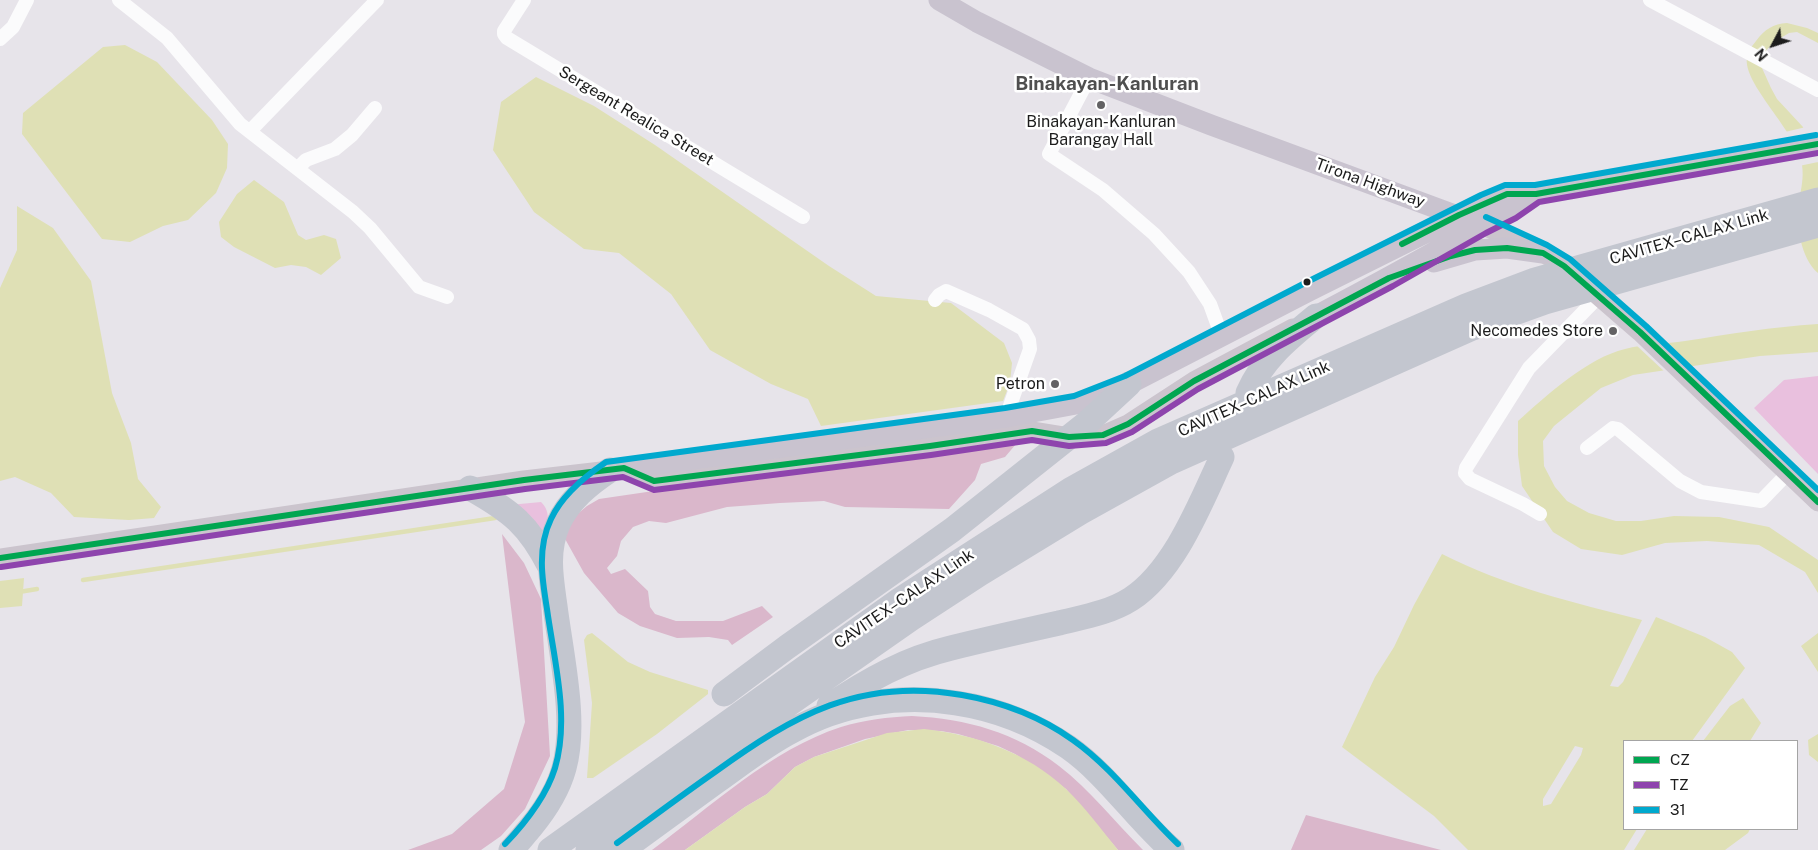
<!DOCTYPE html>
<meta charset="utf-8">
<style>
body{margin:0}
#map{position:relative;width:1818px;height:850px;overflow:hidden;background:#e7e4ea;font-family:"Public Sans",sans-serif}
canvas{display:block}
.legend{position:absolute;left:1623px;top:740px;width:175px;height:90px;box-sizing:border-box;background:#fff;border:1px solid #a4a4a4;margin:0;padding:6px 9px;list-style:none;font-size:15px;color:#1c1c1c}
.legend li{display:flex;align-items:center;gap:10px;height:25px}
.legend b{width:25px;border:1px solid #a4a4a4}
.north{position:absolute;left:1748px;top:20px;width:50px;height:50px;-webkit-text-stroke:4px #fff;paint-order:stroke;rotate:230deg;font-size:14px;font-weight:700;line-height:20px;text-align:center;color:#1c1c1c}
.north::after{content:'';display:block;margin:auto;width:18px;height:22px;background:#1c1c1c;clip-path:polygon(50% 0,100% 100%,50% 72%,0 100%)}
</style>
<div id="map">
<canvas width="1818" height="850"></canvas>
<ul class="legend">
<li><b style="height:6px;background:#00a651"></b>CZ</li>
<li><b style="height:6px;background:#8e44ad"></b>TZ</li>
<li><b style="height:6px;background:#00a9ce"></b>31</li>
</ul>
<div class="north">N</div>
</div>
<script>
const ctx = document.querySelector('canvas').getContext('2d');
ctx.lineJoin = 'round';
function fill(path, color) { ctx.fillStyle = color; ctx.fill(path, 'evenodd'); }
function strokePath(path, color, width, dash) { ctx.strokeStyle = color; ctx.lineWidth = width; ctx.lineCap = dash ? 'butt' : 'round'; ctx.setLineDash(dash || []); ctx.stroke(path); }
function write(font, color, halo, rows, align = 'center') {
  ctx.font = font + ' "Public Sans",sans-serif'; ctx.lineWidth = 5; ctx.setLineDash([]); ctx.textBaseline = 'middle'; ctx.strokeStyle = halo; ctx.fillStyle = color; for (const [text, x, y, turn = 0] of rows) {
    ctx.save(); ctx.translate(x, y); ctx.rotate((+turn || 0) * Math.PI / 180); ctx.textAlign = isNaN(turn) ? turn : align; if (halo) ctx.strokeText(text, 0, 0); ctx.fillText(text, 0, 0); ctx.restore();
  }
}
const grass = new Path2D(`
 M 1818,376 L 1818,474 L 1754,408 L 1784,380 Z
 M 541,502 C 552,513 547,523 544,536 L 509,505 Z`);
const forest = new Path2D(`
 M 1022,437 L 1005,457 L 981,464 L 975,480 L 949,509 L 845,507 L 824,501 L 780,503 L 727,507 L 666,523 L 649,521 L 633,527 L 621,541 L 617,556 L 607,568 L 611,574 L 625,569 L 648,591 L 650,607 L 655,614 L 676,621 L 723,621 L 762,606 L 773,617 L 732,645 L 728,640 L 709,637 L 677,638 L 640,626 L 618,613 L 584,573 L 564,537 L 569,521 L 587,506 L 599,499 Z
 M 502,534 L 524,563 L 541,599 L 550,756 L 525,809 L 501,836 L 481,850 L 408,850 L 452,834 L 504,789 L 525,722 Z
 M 912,716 C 967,719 1015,732 1059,766 C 1090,790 1115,822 1143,850 L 1118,850 L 1066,789 L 1015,754 L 998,746 L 958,734 L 941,731 L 908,730 L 865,739 L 814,757 L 795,767 L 767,794 L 745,807 L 685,850 L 652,850 C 709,808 772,749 841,727 C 864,720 888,717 912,716 Z
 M 1306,815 L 1441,850 L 1291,850 Z`);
const water = new Path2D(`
 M 1787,23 L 1807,28 L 1818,33 L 1818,43 L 1797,32 L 1789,33 L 1774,42 L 1763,54 L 1762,61 L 1762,68 L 1771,88 L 1777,99 L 1803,127 L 1818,163 L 1818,273 C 1801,259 1795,223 1799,202 C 1801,189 1804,178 1802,165 C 1797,131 1742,84 1747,57 C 1748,51 1752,46 1756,41 C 1765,29 1773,24 1787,23 Z
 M 125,45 L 157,62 L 212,120 L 228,144 L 227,168 L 216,193 L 188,220 L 163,226 L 130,242 L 102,239 L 22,134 L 23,113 L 103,47 Z
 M 536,77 L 594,106 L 655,145 L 829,266 L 876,296 L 951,303 L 1004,343 L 1012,363 L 1010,383 L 1003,401 L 821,426 L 808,399 L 771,384 L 710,350 L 671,294 L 619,253 L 584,249 L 534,212 L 493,150 L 501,102 Z
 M 254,180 L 284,202 L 298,235 L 306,240 L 324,235 L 336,239 L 341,258 L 321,275 L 306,267 L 291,265 L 275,268 L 234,247 L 221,237 L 219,222 L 237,194 Z
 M 17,206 L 53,228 L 91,281 L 112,393 L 131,443 L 138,479 L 161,507 L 154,518 L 129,520 L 74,517 L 51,493 L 15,477 L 0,481 L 0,288 L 17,250 Z
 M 1818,324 L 1818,352 L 1760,356 L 1633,375 L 1601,388 L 1554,426 L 1543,441 L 1544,466 L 1555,487 L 1567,501 L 1589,513 L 1616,521 L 1641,521 L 1674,516 L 1719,517 L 1769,527 L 1818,560 L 1818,593 L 1805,572 L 1759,545 L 1707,541 L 1665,543 L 1622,555 L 1581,549 L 1553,532 L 1522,486 L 1518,455 L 1518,421 C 1546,396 1587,358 1625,349 C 1644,344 1666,344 1685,341 C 1730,334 1772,327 1818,324 Z
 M 1442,554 C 1505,586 1574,603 1642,620 L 1610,686 L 1618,687 L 1623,682 L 1656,617 L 1705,637 L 1732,652 L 1745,668 L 1692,741 L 1624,741 L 1624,829 L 1637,829 L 1624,850 L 1468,850 L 1434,816 L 1342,747 L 1375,677 L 1394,647 L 1414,605 ZM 1575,746 L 1583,748 L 1581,755 L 1551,804 L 1543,806 L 1543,799 Z
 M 24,578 L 22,606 L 0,608 L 0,581 Z
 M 592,633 L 628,662 L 650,672 L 708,690 L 708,694 L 657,734 L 593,778 L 587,778 L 592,703 L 584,640 L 587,635 Z
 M 1818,633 L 1818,672 L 1801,646 Z
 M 1743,698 L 1761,723 L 1750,741 L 1703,741 L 1730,706 Z
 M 924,729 C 977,735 1026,752 1066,789 C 1085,807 1101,829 1118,850 L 685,850 L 745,807 L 767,794 L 795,767 L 814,757 L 887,733 Z
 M 1818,734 L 1818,762 L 1809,755 L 1808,740 Z
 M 1647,829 L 1750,829 L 1748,833 L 1725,850 L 1634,850 Z`);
const pier = new Path2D(`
 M 1806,127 L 1818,154 L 1818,162 L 1799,166 L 1795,149 L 1785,132 Z
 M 1666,341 L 1695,369 L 1666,373 L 1636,345 Z`);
const stream = new Path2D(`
 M 83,580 L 495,518
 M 19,592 L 37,589`);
const street = new Path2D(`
 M 119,0 L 167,38 L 240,124 L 353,212 L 370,228 L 419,287 L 447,297
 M 524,0 L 504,31 L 504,34 L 507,38 L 803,217
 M 1650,0 L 1818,90
 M 0,39 L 13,27 L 27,0
 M 1089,78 L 1049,154 L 1103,190 L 1154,234 L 1189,272 L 1210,304 L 1222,337
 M 250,131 L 377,0
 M 298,168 L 306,160 L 335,149 L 352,135 L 375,108
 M 935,300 L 939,295 L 946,291 L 989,310 L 1023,329 L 1029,340 L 1030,349 L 1006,417
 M 1587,448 L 1613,428 L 1618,429 L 1680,481 L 1701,492 L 1761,501 L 1788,473
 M 1540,514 L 1523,504 L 1470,479 L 1465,473 L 1466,468 L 1529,368 L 1600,295`);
const secondary = new Path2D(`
 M 1482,225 L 1543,253 L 1564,266 L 1640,332 L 1818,502
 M 624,468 L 654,481 L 930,446 L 1032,431 L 1069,437 L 1103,435 L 1128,424 L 1194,381 L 1293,328
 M 0,558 L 524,480 L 610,470`);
const primary = new Path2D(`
 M 939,0 L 977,22 L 1089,78 L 1211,125 L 1482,225
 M 1434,262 L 1475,250 L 1507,248 L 1543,253
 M 1316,316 C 1368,289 1419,261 1470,232 C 1493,219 1514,209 1536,194
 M 610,470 L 1006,417 L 1076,404 L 1129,384 L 1309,291 L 1485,203 L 1507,194 L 1536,194 L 1818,144`);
const highway = new Path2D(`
 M 1248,393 C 1262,360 1288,339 1316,316
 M 470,488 C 511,511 529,525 550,567
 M 724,694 L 787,647 L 952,530 L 1088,422 L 1129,384
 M 829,706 C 868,680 905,659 951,648 C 987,639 1023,631 1059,623 C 1083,617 1109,613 1131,599 C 1175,570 1200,504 1222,457
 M 511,850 C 518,843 524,835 531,827 C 545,810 558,790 564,768 C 577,722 561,654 555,606 C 551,578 546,551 558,524 C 569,500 589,484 610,470
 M 550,850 L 901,599 L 1070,490 L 1158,441 L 1466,306 L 1535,280 L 1818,200
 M 588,850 L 779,711 L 912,618 L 981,573 L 1081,512 L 1171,462 L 1470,329 L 1545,302 L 1818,225
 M 622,850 C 654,827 685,804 717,781 C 741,764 765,745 792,731 C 841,703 901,694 956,703 C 996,709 1034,724 1068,747 C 1108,775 1135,818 1172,850`);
const bus1 = new Path2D(`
 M 1402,244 L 1459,215 L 1507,194 L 1536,194 L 1818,144
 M 0,558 L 524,480 L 624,468 L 654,481 L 930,446 L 1032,431 L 1069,437 L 1103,435 L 1128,424 L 1194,381 L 1389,278 L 1451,256 L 1475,250 L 1507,248 L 1543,253 L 1564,266 L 1640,332 L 1818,502`);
const bus2 = new Path2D(`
 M 1,567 L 525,489 L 623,477 L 654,490 L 931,455 L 1032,440 L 1069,446 L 1106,443 L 1132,432 L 1198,389 L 1393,286 L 1486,233 L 1516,218 L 1539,202 L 1818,153`);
const bus3 = new Path2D(`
 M 1486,217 L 1547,245 L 1570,259 L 1646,326 L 1818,490
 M 617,843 C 650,819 682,795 715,772 C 794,715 860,677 962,695 C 1002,702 1041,717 1073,740 C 1114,769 1142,810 1178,844
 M 505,844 C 525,823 546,797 555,768 C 570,718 554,660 547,609 C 542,579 537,548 551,519 C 562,495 584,477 606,462 L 1005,408 L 1074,396 L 1125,376 L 1305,283 L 1481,195 L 1505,185 L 1535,185 L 1816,135`);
const markers = [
 [1101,105,5,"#636264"],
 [1307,282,4.5,"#1c1c1c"],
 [1613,331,5,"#636264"],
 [1055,384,5,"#636264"]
];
const streetNames = [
 ["Sergeant Realica Street",636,116,31],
 ["Tirona Highway",1370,183,20],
 ["CAVITEX–CALAX Link",1689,237,-16],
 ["CAVITEX–CALAX Link",1254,399,-24],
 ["CAVITEX–CALAX Link",904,599,-34]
];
const poiNames = [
 ["Binakayan-Kanluran",1101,122,"center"],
 ["Barangay Hall",1101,140,"center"],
 ["Necomedes Store",1603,331],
 ["Petron",1045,384]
];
const quarterNames = [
 ["Binakayan-Kanluran",1107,84]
];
fill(grass, '#e9c0de');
fill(forest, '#dab7cb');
fill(water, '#dfe0b5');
fill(pier, '#e7e4ea');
strokePath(stream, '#dfe0b5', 4.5);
strokePath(street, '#fbfbfc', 14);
strokePath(secondary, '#cbc4cd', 19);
strokePath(primary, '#c9c3cf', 21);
strokePath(highway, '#c3c6cf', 25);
strokePath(bus1, '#00a651', 6);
strokePath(bus2, '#8e44ad', 6);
strokePath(bus3, '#00a9ce', 6);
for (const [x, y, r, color] of markers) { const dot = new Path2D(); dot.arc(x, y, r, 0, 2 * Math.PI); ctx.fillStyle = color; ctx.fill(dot); strokePath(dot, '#fff', 2); }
write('16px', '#1c1c1c', '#fff', streetNames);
write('16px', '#1c1c1c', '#fff', poiNames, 'right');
write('bold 19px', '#4f4f4f', '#fff', quarterNames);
</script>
